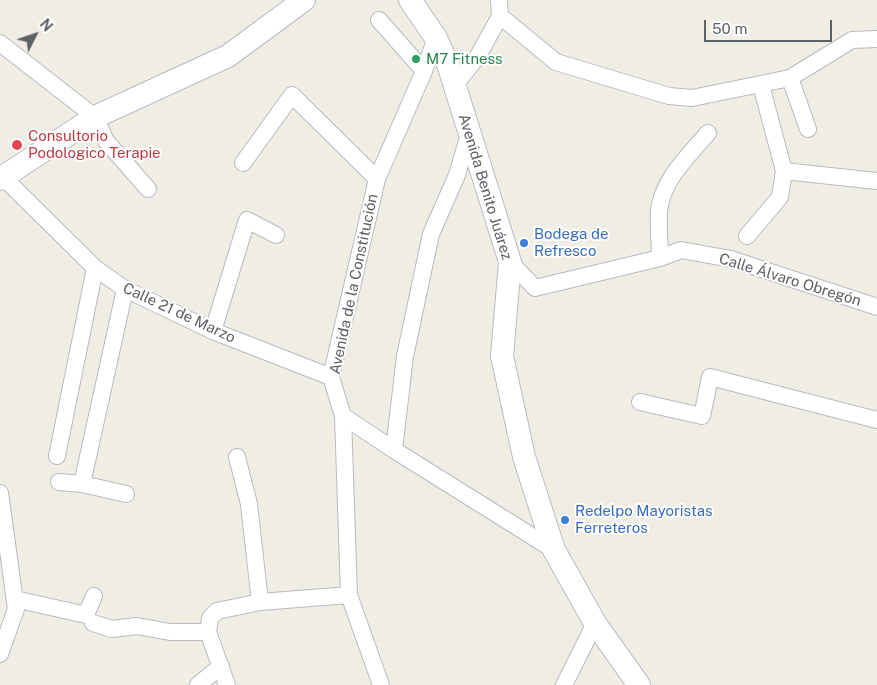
<!DOCTYPE html>
<meta charset="utf-8">
<style>
body{margin:0}
#map{position:relative;width:877px;height:685px;overflow:hidden;background:#f0ede4;font-family:"Public Sans",sans-serif}
canvas{display:block}
.north{position:absolute;left:10px;top:10px;width:50px;height:50px;-webkit-text-stroke:4px #fff;paint-order:stroke;rotate:49deg;font-size:14px;font-weight:700;line-height:20px;text-align:center;color:#5c6166}
.north::after{content:'';display:block;margin:auto;width:18px;height:22px;background:#5c6166;clip-path:polygon(50% 0,100% 100%,50% 72%,0 100%)}
.scale{position:absolute;left:704px;top:20px;width:128px;height:22px;box-sizing:border-box;border:2px solid #5c6166;border-top:0;padding-left:6px;font-size:15px;line-height:18px;white-space:nowrap;color:#5c6166;-webkit-text-stroke:4px #fff;paint-order:stroke}
</style>
<div id="map">
<canvas width="877" height="685"></canvas>
<div class="north">N</div>
<div class="scale">50 m</div>
</div>
<script>
const ctx = document.querySelector('canvas').getContext('2d');
ctx.lineJoin = 'round';
function strokePath(path, color, width, dash) { ctx.strokeStyle = color; ctx.lineWidth = width; ctx.lineCap = dash ? 'butt' : 'round'; ctx.setLineDash(dash || []); ctx.stroke(path); }
function write(font, color, halo, rows, align = 'center') {
  ctx.font = font + ' "Public Sans",sans-serif'; ctx.lineWidth = 4; ctx.setLineDash([]); ctx.textBaseline = 'middle'; ctx.strokeStyle = halo; ctx.fillStyle = color; for (const [text, x, y, turn = 0] of rows) {
    ctx.save(); ctx.translate(x, y); ctx.rotate((+turn || 0) * Math.PI / 180); ctx.textAlign = isNaN(turn) ? turn : align; if (halo) ctx.strokeText(text, 0, 0); ctx.fillText(text, 0, 0); ctx.restore();
  }
}
const street = new Path2D(`
 M 500,16 L 556,62 L 669,96 L 692,98 L 790,78 L 852,40 L 877,39
 M 379,20 L 424,71
 M 0,43 L 95,117 L 106,141 L 148,189
 M 790,78 L 808,129
 M 454,86 L 478,56 L 500,16 L 499,0
 M 243,163 L 292,95 L 377,179
 M 784,171 L 877,181
 M 3,177 L 95,268 L 125,289 L 213,331 L 331,377
 M 747,236 L 780,197 L 784,171 L 761,85
 M 660,258 C 660,242 658,226 659,211 C 662,180 689,155 708,133
 M 510,262 L 535,288 L 660,258 L 681,250 L 731,259 L 877,307
 M 213,331 L 247,220 L 276,235
 M 640,402 L 702,416 L 710,377 L 877,420
 M 343,416 L 394,450 L 554,550
 M 394,450 L 405,356 L 431,234 L 457,175 L 469,134
 M 57,456 L 95,268
 M 237,457 L 249,504 L 260,602
 M 59,482 L 82,484 L 126,494
 M 82,484 L 125,289
 M 0,493 L 16,609 L 0,654
 M 15,599 L 86,615 L 94,596
 M 93,623 L 112,629 L 137,626 L 170,632 L 208,632
 M 198,685 L 221,666
 M 227,685 L 208,632 L 210,618 L 217,611 L 260,602 L 349,595
 M 381,685 L 349,595 L 343,416 L 331,377 L 377,179 L 424,71 L 436,38
 M 564,685 L 595,623`);
const secondary = new Path2D(`
 M 410,0 L 436,38 L 448,64 L 510,262 L 502,356 L 524,457 L 554,550 L 595,623 L 639,685
 M 0,179 L 95,117 L 228,56 L 304,0`);
const markers = [
 [416,59,5,"#2e9e5b"],
 [17,145,6,"#e0444e"],
 [524,243,5,"#3f7fe0"],
 [565,520,5,"#3f7fe0"]
];
const leisureNames = [
 ["M7 Fitness",426,59]
];
const healthNames = [
 ["Consultorio",28,136],
 ["Podologico Terapie",28,153]
];
const streetNames = [
 ["Avenida Benito Juárez",485,187,73],
 ["Calle Álvaro Obregón",790,280,17],
 ["Avenida de la Constitución",354,284,-78],
 ["Calle 21 de Marzo",179,313,25]
];
const shopNames = [
 ["Bodega de",534,234],
 ["Refresco",534,251],
 ["Redelpo Mayoristas",575,511],
 ["Ferreteros",575,528]
];
strokePath(street, '#b7bbbf', 18);
strokePath(secondary, '#b8bcc1', 24);
strokePath(street, '#fff', 16);
strokePath(secondary, '#fff', 22);
for (const [x, y, r, color] of markers) { const dot = new Path2D(); dot.arc(x, y, r, 0, 2 * Math.PI); ctx.fillStyle = color; ctx.fill(dot); strokePath(dot, '#fff', 2); }
write('15px', '#27864d', '#fff', leisureNames, 'left');
write('15px', '#be3a42', '#fff', healthNames, 'left');
write('15px', '#5c6166', '#fff', streetNames);
write('15px', '#366cbe', '#fff', shopNames, 'left');
</script>
